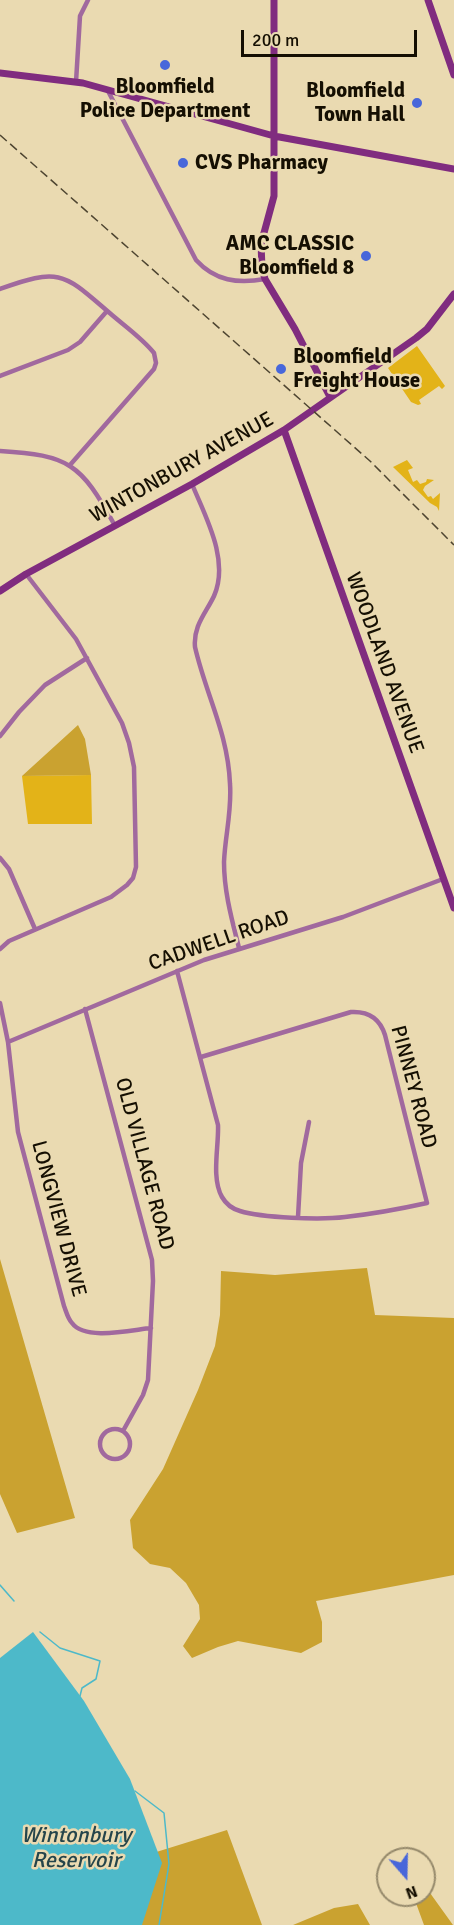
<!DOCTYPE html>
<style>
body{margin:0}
#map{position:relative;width:454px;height:1925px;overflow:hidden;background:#eadab1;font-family:Signika,sans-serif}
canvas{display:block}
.north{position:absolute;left:376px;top:1847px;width:60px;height:60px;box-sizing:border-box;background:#eadab1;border:2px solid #95896b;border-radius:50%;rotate:160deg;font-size:16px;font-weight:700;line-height:24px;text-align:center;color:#150f02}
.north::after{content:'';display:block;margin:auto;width:21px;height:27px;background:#4867da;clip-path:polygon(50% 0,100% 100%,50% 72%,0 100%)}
.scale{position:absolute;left:241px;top:30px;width:176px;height:27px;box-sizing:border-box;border:3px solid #150f02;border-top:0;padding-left:8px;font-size:18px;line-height:21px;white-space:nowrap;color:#150f02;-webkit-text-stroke:4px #eadab1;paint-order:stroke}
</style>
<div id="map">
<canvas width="454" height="1925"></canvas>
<div class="north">N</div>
<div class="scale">200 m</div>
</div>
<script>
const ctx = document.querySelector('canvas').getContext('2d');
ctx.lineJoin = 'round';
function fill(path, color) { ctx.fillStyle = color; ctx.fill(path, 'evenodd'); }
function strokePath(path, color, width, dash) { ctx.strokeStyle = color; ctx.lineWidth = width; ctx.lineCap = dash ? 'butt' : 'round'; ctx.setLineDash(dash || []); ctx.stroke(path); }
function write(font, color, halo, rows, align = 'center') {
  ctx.font = font + ' Signika,sans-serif'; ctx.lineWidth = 5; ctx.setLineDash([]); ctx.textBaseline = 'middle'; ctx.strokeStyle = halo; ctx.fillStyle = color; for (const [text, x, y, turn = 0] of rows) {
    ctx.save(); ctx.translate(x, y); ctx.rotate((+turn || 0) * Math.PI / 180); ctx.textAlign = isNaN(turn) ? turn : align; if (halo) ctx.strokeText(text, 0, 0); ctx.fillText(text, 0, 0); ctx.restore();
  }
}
const green = new Path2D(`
 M 417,346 L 445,386 L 442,389 L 439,386 L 419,400 L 421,404 L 418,405 L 411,402 L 388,368 Z
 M 407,460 L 413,468 L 408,470 L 413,482 L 417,480 L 420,484 L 426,482 L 427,479 L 434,480 L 425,486 L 423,490 L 428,497 L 431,496 L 433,499 L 440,493 L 439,511 L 437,507 L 430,503 L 393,467 Z
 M 91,775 L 92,824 L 28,824 L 22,776 Z`);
const forest = new Path2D(`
 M 78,725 L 85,739 L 91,775 L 22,776 Z
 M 0,1259 L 75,1518 L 17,1533 L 0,1494 Z
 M 367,1268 L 375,1315 L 454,1318 L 454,1575 L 316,1601 L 322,1622 L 322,1642 L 301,1653 L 238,1641 L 218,1647 L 192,1658 L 183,1646 L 200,1619 L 199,1605 L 186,1583 L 170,1568 L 150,1564 L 133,1548 L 130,1520 L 163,1469 L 198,1390 L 215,1346 L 220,1315 L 221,1271 L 275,1275 Z
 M 227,1830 L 262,1925 L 72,1925 L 121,1863 Z
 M 424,1886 L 425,1886 L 453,1925 L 424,1925 L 413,1895 L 424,1895 Z
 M 358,1904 L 370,1925 L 293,1925 L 334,1908 Z`);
const water = new Path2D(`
 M 33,1632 L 84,1701 L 130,1779 L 162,1863 L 142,1925 L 0,1925 L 0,1658 Z`);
const stream = new Path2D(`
 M 0,1585 L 14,1601
 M 40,1632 L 60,1648 L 100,1661 L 96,1679 L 82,1688 L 80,1696
 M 135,1791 L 164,1813 L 169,1864 L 159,1925`);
const street = new Path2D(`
 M 76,82 L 80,16 L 88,0
 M 108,91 L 196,260 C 215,281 238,284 265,279
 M 0,289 C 62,266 65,275 112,315 C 126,327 143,339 154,353 L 156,363 L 154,369 L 70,465
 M 0,376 L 68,350 L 80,342 L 107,311
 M 0,451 C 69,455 81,464 114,524
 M 192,484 C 205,516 230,560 214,596 C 206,613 193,626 195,647 C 206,695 228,733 230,784 C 232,811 225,836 224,862 C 224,892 232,920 239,948
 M 0,736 L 19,712 L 45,685 L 87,658
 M 0,858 L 9,869 L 35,929
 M 0,949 L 9,941 L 111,897 L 127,885 L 133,878 L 136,867 L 134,767 L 129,743 L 122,723 L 76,639 L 26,574
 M 177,971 L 218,1125 C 219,1146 211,1178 222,1197 C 226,1204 233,1209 240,1211 C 262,1218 321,1220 345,1217 C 372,1214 400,1209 427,1203 L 385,1035 C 380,1019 369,1011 351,1012 L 201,1057
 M 0,1003 L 8,1042 L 18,1132 L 64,1306 C 66,1311 68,1319 72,1323 C 85,1341 131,1330 151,1328
 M 85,1009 L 152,1260 L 153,1281 L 148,1380 L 143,1395 L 123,1431
 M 8,1042 L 204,960 L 343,917 L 443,879
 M 298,1217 L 301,1163 L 309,1122
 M100 1444a15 15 0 1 1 30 0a15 15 0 1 1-30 0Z`);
const secondary = new Path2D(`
 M 274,0 L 274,196 L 261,244 L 262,268 L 265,279 L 295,329 L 330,397
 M 428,0 L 454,75
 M 0,73 L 83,83 L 274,136 L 454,169
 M 284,430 L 454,908
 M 0,591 L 26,574 L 192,484 L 284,430 L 416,338 L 427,329 L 454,294`);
const rail = new Path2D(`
 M 0,135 L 370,461 L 454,545`);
const markers = [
 [165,65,6,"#4867da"],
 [417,103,6,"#4867da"],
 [183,163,6,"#4867da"],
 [366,256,6,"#4867da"],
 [281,369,6,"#4867da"]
];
const poiNames = [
 ["Bloomfield",165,87,"center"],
 ["Police Department",165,111,"center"],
 ["Bloomfield",405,91],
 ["Town Hall",405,115],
 ["CVS Pharmacy",195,163,"left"],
 ["AMC CLASSIC",354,244],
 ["Bloomfield 8",354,268],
 ["Bloomfield",293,357,"left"],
 ["Freight House",293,381,"left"]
];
const streetNames = [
 ["WINTONBURY AVENUE",182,468,-29],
 ["WOODLAND AVENUE",384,663,70],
 ["CADWELL ROAD",219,941,-19],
 ["PINNEY ROAD",413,1087,75],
 ["OLD VILLAGE ROAD",144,1164,75],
 ["LONGVIEW DRIVE",58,1219,75]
];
const waterNames = [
 ["Wintonbury",76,1836],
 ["Reservoir",76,1861]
];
fill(green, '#e3b318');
fill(forest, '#caa230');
fill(water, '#4db9c9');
strokePath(stream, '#4db9c9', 1.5);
strokePath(street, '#a1699e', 4.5);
strokePath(secondary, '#802c7f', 7);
strokePath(rail, '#4e4531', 1.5, [9, 4.5]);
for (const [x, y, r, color] of markers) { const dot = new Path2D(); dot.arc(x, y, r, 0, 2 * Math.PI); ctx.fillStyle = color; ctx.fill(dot); strokePath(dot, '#eadab1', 2); }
write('bold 21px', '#150f02', '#eadab1', poiNames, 'right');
write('21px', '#150f02', '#eadab1', streetNames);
write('italic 22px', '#25454b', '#eadab1', waterNames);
</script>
